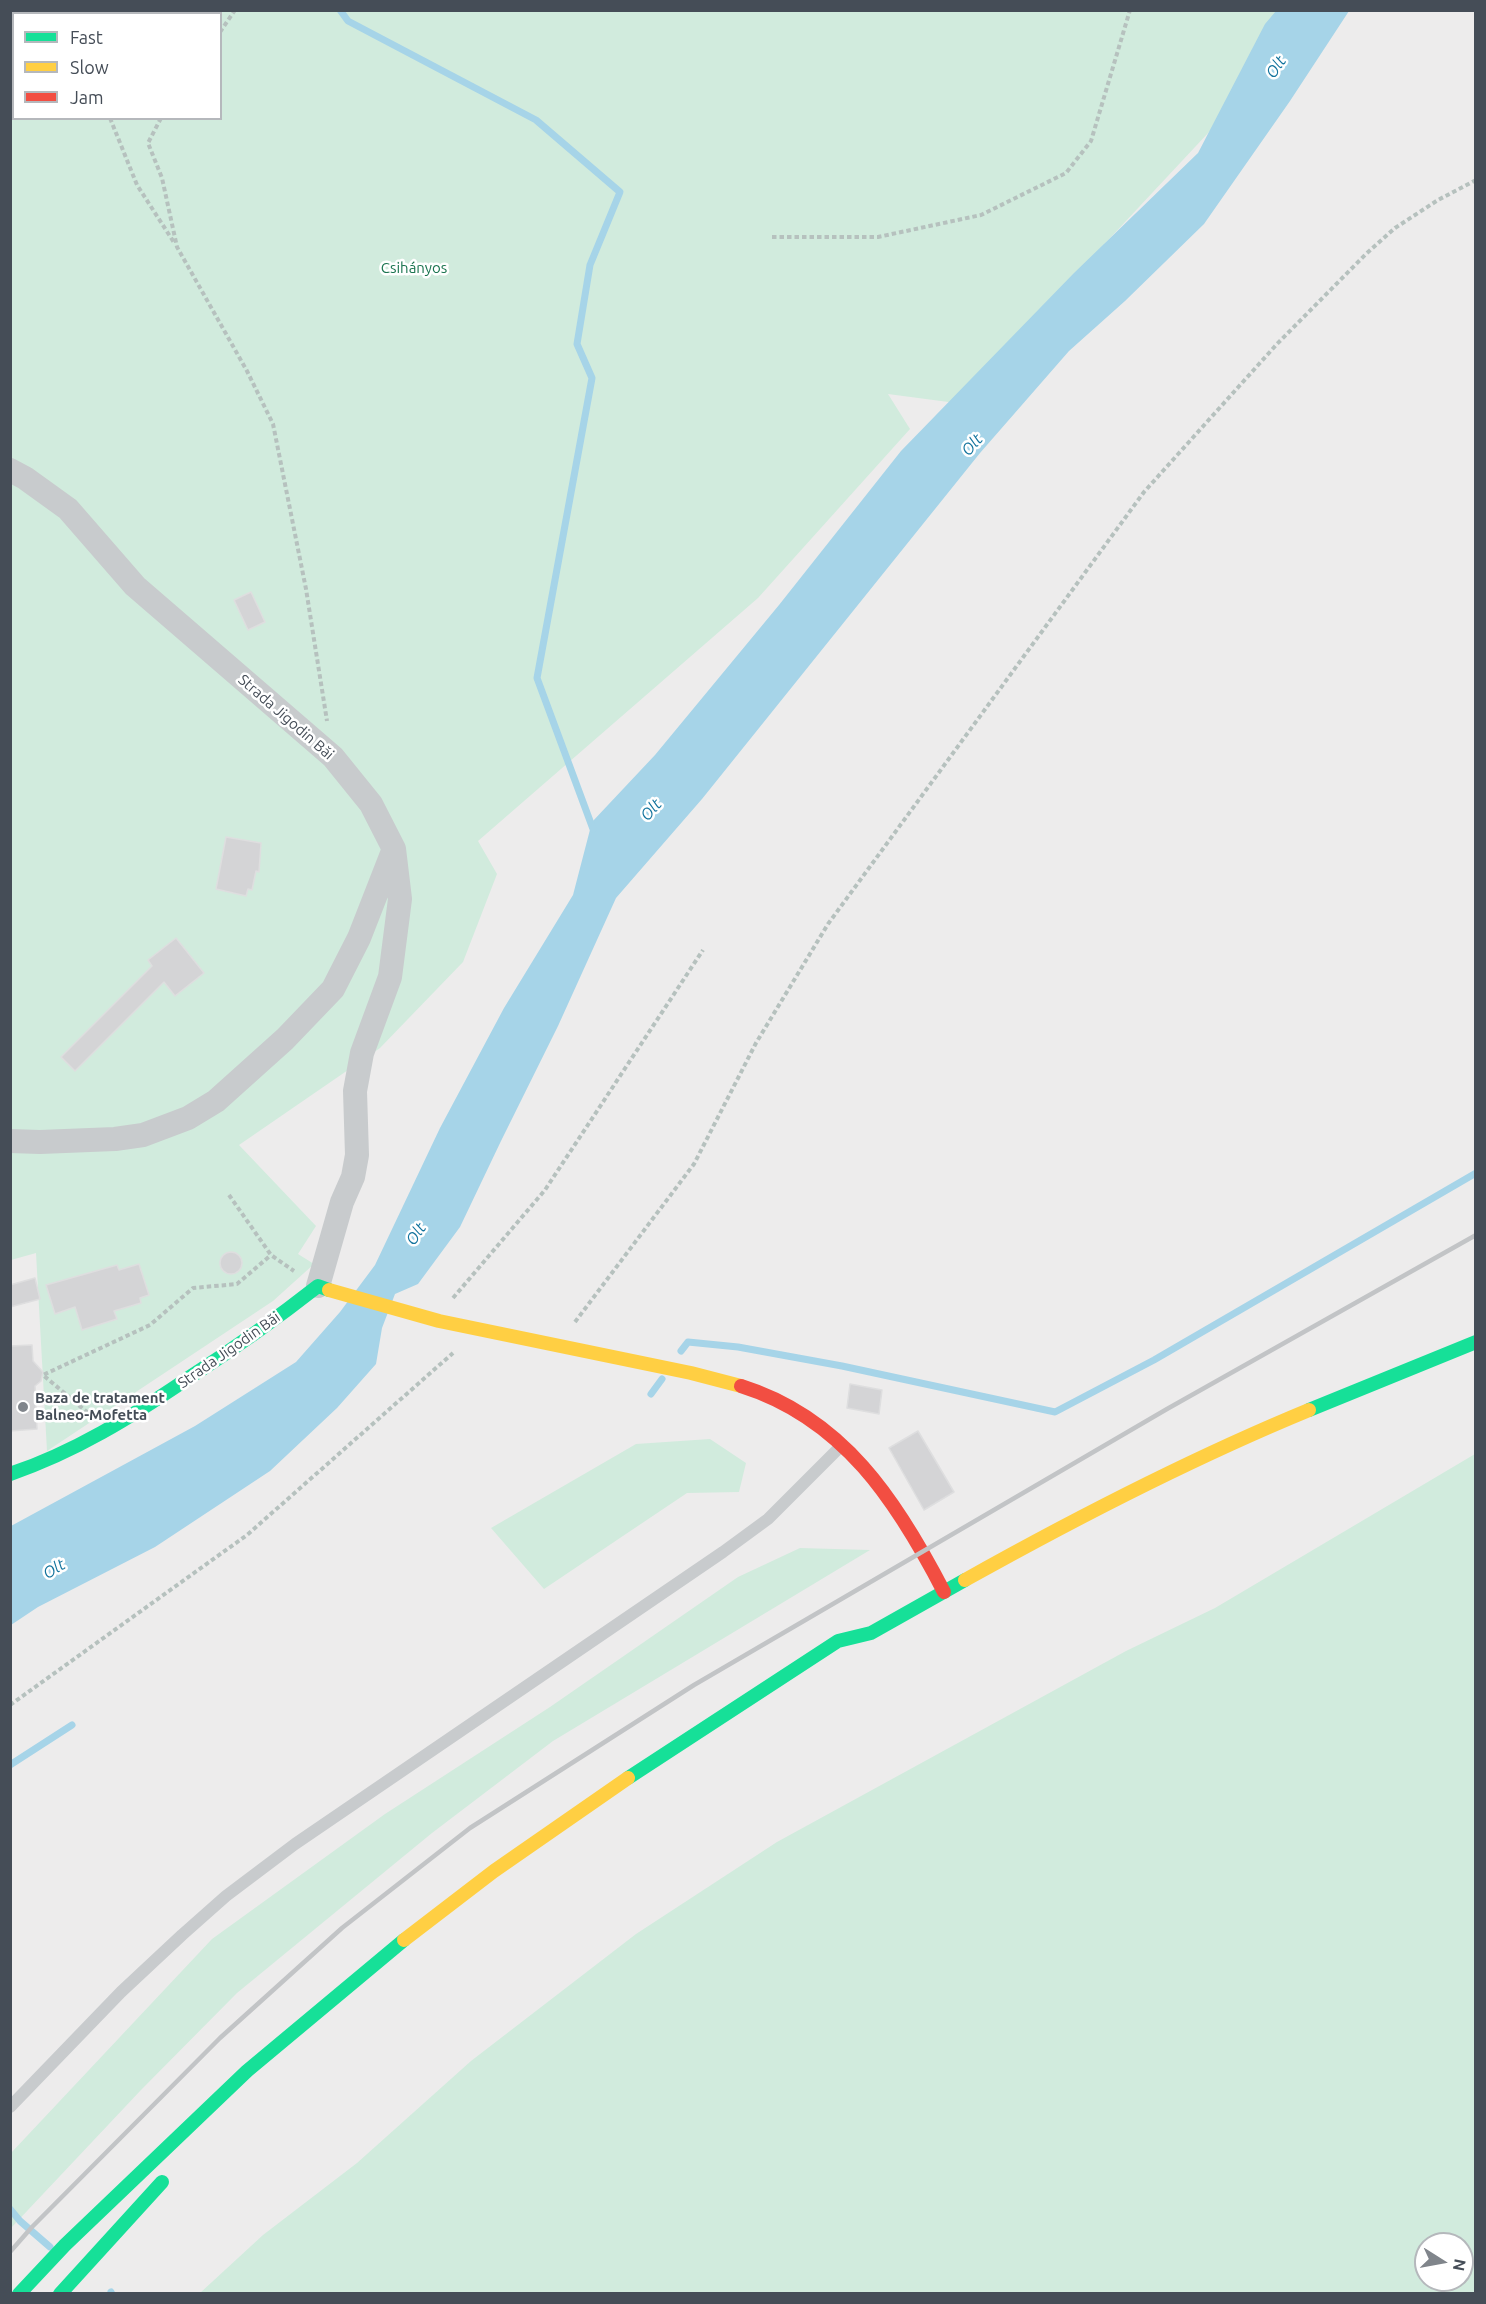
<!DOCTYPE html>
<meta charset="utf-8">
<style>
body{margin:0}
#map{position:relative;width:1486px;height:2304px;overflow:hidden;background:#edecec;font-family:Ubuntu,sans-serif}
canvas{display:block}
.frame{position:absolute;inset:0;border:12px solid #454d57;pointer-events:none}
.legend{position:absolute;left:12px;top:12px;width:210px;height:108px;box-sizing:border-box;background:#fff;border:2px solid #b5b8bc;margin:0;padding:8px 10px;list-style:none;font-size:18px;color:#454d57}
.legend li{display:flex;align-items:center;gap:12px;height:30px}
.legend b{width:30px;border:2px solid #b5b8bc}
.north{position:absolute;left:1414px;top:2232px;width:60px;height:60px;box-sizing:border-box;background:#fff;border:2px solid #b5b8bc;border-radius:50%;rotate:101deg;font-size:16px;font-weight:700;line-height:24px;text-align:center;color:#454d57}
.north::after{content:'';display:block;margin:auto;width:21px;height:27px;background:#80858b;clip-path:polygon(50% 0,100% 100%,50% 72%,0 100%)}
</style>
<div id="map">
<canvas width="1486" height="2304"></canvas>
<div class="frame"></div>
<ul class="legend">
<li><b style="height:8px;background:#16e098"></b>Fast</li>
<li><b style="height:8px;background:#ffcf43"></b>Slow</li>
<li><b style="height:8px;background:#f24e42"></b>Jam</li>
</ul>
<div class="north">N</div>
</div>
<script>
const ctx = document.querySelector('canvas').getContext('2d');
ctx.lineJoin = 'round';
function fill(path, color) { ctx.fillStyle = color; ctx.fill(path, 'evenodd'); }
function strokePath(path, color, width, dash) { ctx.strokeStyle = color; ctx.lineWidth = width; ctx.lineCap = dash ? 'butt' : 'round'; ctx.setLineDash(dash || []); ctx.stroke(path); }
function write(font, color, halo, rows, align = 'center') {
  ctx.font = font + ' Ubuntu,sans-serif'; ctx.lineWidth = 5; ctx.setLineDash([]); ctx.textBaseline = 'middle'; ctx.strokeStyle = halo; ctx.fillStyle = color; for (const [text, x, y, turn = 0] of rows) {
    ctx.save(); ctx.translate(x, y); ctx.rotate((+turn || 0) * Math.PI / 180); ctx.textAlign = isNaN(turn) ? turn : align; if (halo) ctx.strokeText(text, 0, 0); ctx.fillText(text, 0, 0); ctx.restore();
  }
}
const green = new Path2D(`
 M 11,11 L 1322,11 L 956,403 L 888,394 L 910,429 L 758,598 L 478,841 L 497,874 L 463,962 L 380,1048 L 239,1145 L 316,1226 L 298,1254 L 314,1264 L 273,1301 L 47,1451 L 36,1253 L 11,1260 ZM 14,14 L 220,14 L 220,118 L 14,118 Z
 M 710,1439 L 746,1463 L 739,1492 L 687,1493 L 544,1589 L 491,1528 L 636,1444 Z
 M 1475,1454 L 1475,2293 L 200,2293 L 263,2235 L 357,2163 L 471,2061 L 636,1934 L 777,1842 L 1126,1651 L 1215,1608 ZM 1426,2244 L 1462,2244 L 1462,2280 L 1426,2280 Z
 M 800,1548 L 870,1550 L 553,1741 L 432,1833 L 237,1993 L 141,2090 L 11,2228 L 11,2153 L 212,1939 L 385,1814 L 550,1707 L 738,1577 Z`);
const water = new Path2D(`
 M 1276,11 L 1349,11 L 1290,101 L 1204,224 L 1125,301 L 1069,351 L 980,453 L 702,799 L 616,898 L 558,1026 L 501,1141 L 460,1227 L 418,1284 L 395,1294 L 382,1328 L 376,1364 L 337,1408 L 270,1471 L 155,1547 L 38,1607 L 11,1625 L 11,1526 L 195,1426 L 296,1362 L 340,1312 L 375,1265 L 440,1128 L 504,1008 L 573,895 L 592,822 L 655,755 L 779,605 L 901,451 L 1074,273 L 1198,153 L 1265,24 Z`);
const stream = new Path2D(`
 M 340,10 L 348,21 L 536,120 L 620,192 L 590,265 L 577,344 L 592,378 L 537,678 L 593,829
 M 681,1351 L 688,1342 L 738,1347 L 842,1366 L 1055,1412 L 1154,1360 L 1476,1173
 M 651,1394 L 662,1379
 M 10,1765 L 72,1725
 M 10,2209 L 20,2221 L 50,2247
 M 111,2292 L 112,2294`);
const building = new Path2D(`
 M 251,592 L 265,622 L 248,630 L 234,600 Z
 M 226,837 L 261,843 L 259,872 L 256,871 L 252,890 L 248,889 L 246,896 L 216,889 Z
 M 176,938 L 204,973 L 175,996 L 164,982 L 75,1071 L 61,1057 L 152,966 L 148,960 Z
 M220 1263a11 11 0 1 1 22 0a11 11 0 1 1-22 0Z
 M 139,1264 L 149,1295 L 140,1298 L 141,1303 L 114,1311 L 117,1319 L 82,1330 L 75,1307 L 55,1314 L 46,1285 L 117,1265 L 119,1270 Z
 M 35,1278 L 40,1299 L 10,1307 L 10,1285 Z
 M 32,1345 L 33,1361 L 43,1372 L 41,1381 L 35,1386 L 37,1429 L 10,1431 L 10,1346 Z
 M 850,1384 L 882,1390 L 879,1414 L 847,1408 Z
 M 918,1431 L 954,1492 L 924,1510 L 889,1448 Z`);
const path = new Path2D(`
 M 79,10 L 80,14
 M 220,32 L 235,10
 M 110,118 L 137,185 L 175,244
 M 161,118 L 148,143 L 162,178 L 177,247 L 247,371 L 273,424 L 306,589 L 327,721
 M 772,237 L 878,237 L 981,215 L 1066,173 L 1091,141 L 1130,10
 M 229,1195 L 271,1255 L 294,1271
 M 453,1298 L 545,1190 L 703,950
 M 575,1322 L 694,1164 L 756,1043 L 828,924 L 1144,492 L 1277,344 L 1366,254 L 1395,228 L 1438,200 L 1476,180
 M 88,1413 L 43,1375 L 150,1325 L 193,1288 L 237,1284 L 271,1255
 M 10,1705 L 247,1535 L 453,1353`);
const lane = new Path2D(`
 M 10,2107 L 121,1992 L 182,1935 L 226,1896 L 295,1844 L 723,1552 L 768,1519 L 842,1445`);
const street = new Path2D(`
 M 10,470 L 25,478 L 68,509 L 135,586 L 333,757 L 371,804 L 394,849 L 400,899 L 390,977 L 362,1053 L 355,1091 L 357,1155 L 353,1177 L 342,1202 L 318,1286
 M 10,1141 L 40,1142 L 115,1139 L 143,1135 L 188,1118 L 216,1101 L 285,1039 L 333,989 L 359,938 L 393,851`);
const fast = new Path2D(`
 M 1309,1410 L 1476,1342
 M 10,1474 C 75,1452 131,1417 187,1379 C 232,1350 276,1319 318,1286 L 329,1290
 M 628,1778 L 838,1641 L 871,1633 L 965,1580
 M 19,2294 L 65,2245 L 247,2071 L 404,1940
 M 60,2294 L 162,2182`);
const slow = new Path2D(`
 M 329,1290 L 439,1321 L 691,1373 L 741,1386
 M 965,1580 C 1076,1518 1190,1459 1309,1410
 M 404,1940 L 494,1871 L 628,1778`);
const jam = new Path2D(`
 M 741,1386 C 843,1418 897,1501 944,1592`);
const rail = new Path2D(`
 M 10,2252 L 32,2227 L 220,2038 L 342,1928 L 470,1828 L 694,1685 L 1167,1409 L 1476,1235`);
const markers = [
 [23,1407,6,"#80858b"]
];
const parkNames = [
 ["Csihányos",414,268]
];
const streetNames = [
 ["Strada Jigodin Băi",286,717,41],
 ["Strada Jigodin Băi",229,1350,-35]
];
const poiNames = [
 ["Baza de tratament",35,1398],
 ["Balneo-Mofetta",35,1415]
];
const waterNames = [
 ["Olt",1276,67,-56],
 ["Olt",972,445,-49],
 ["Olt",651,810,-49],
 ["Olt",416,1234,-56],
 ["Olt",54,1569,-31]
];
fill(green, '#d1ebdd');
fill(water, '#a6d4e8');
strokePath(stream, '#a6d4e8', 7);
fill(building, '#d4d4d6');
strokePath(building, '#dededf', 1.5);
strokePath(path, '#b6c1be', 4, [4.5, 3]);
strokePath(lane, '#c8cbcd', 12);
strokePath(street, '#c8cbcd', 24);
strokePath(fast, '#16e098', 14);
strokePath(slow, '#ffcf43', 14);
strokePath(jam, '#f24e42', 14);
strokePath(rail, '#c2c4c6', 4.5);
for (const [x, y, r, color] of markers) { const dot = new Path2D(); dot.arc(x, y, r, 0, 2 * Math.PI); ctx.fillStyle = color; ctx.fill(dot); strokePath(dot, '#fff', 2); }
write('15px', '#1a744f', '#fff', parkNames);
write('15px', '#454d57', '#fff', streetNames);
write('bold 15px', '#454d57', '#fff', poiNames, 'left');
write('italic 16px', '#12739d', '#fff', waterNames);
</script>
